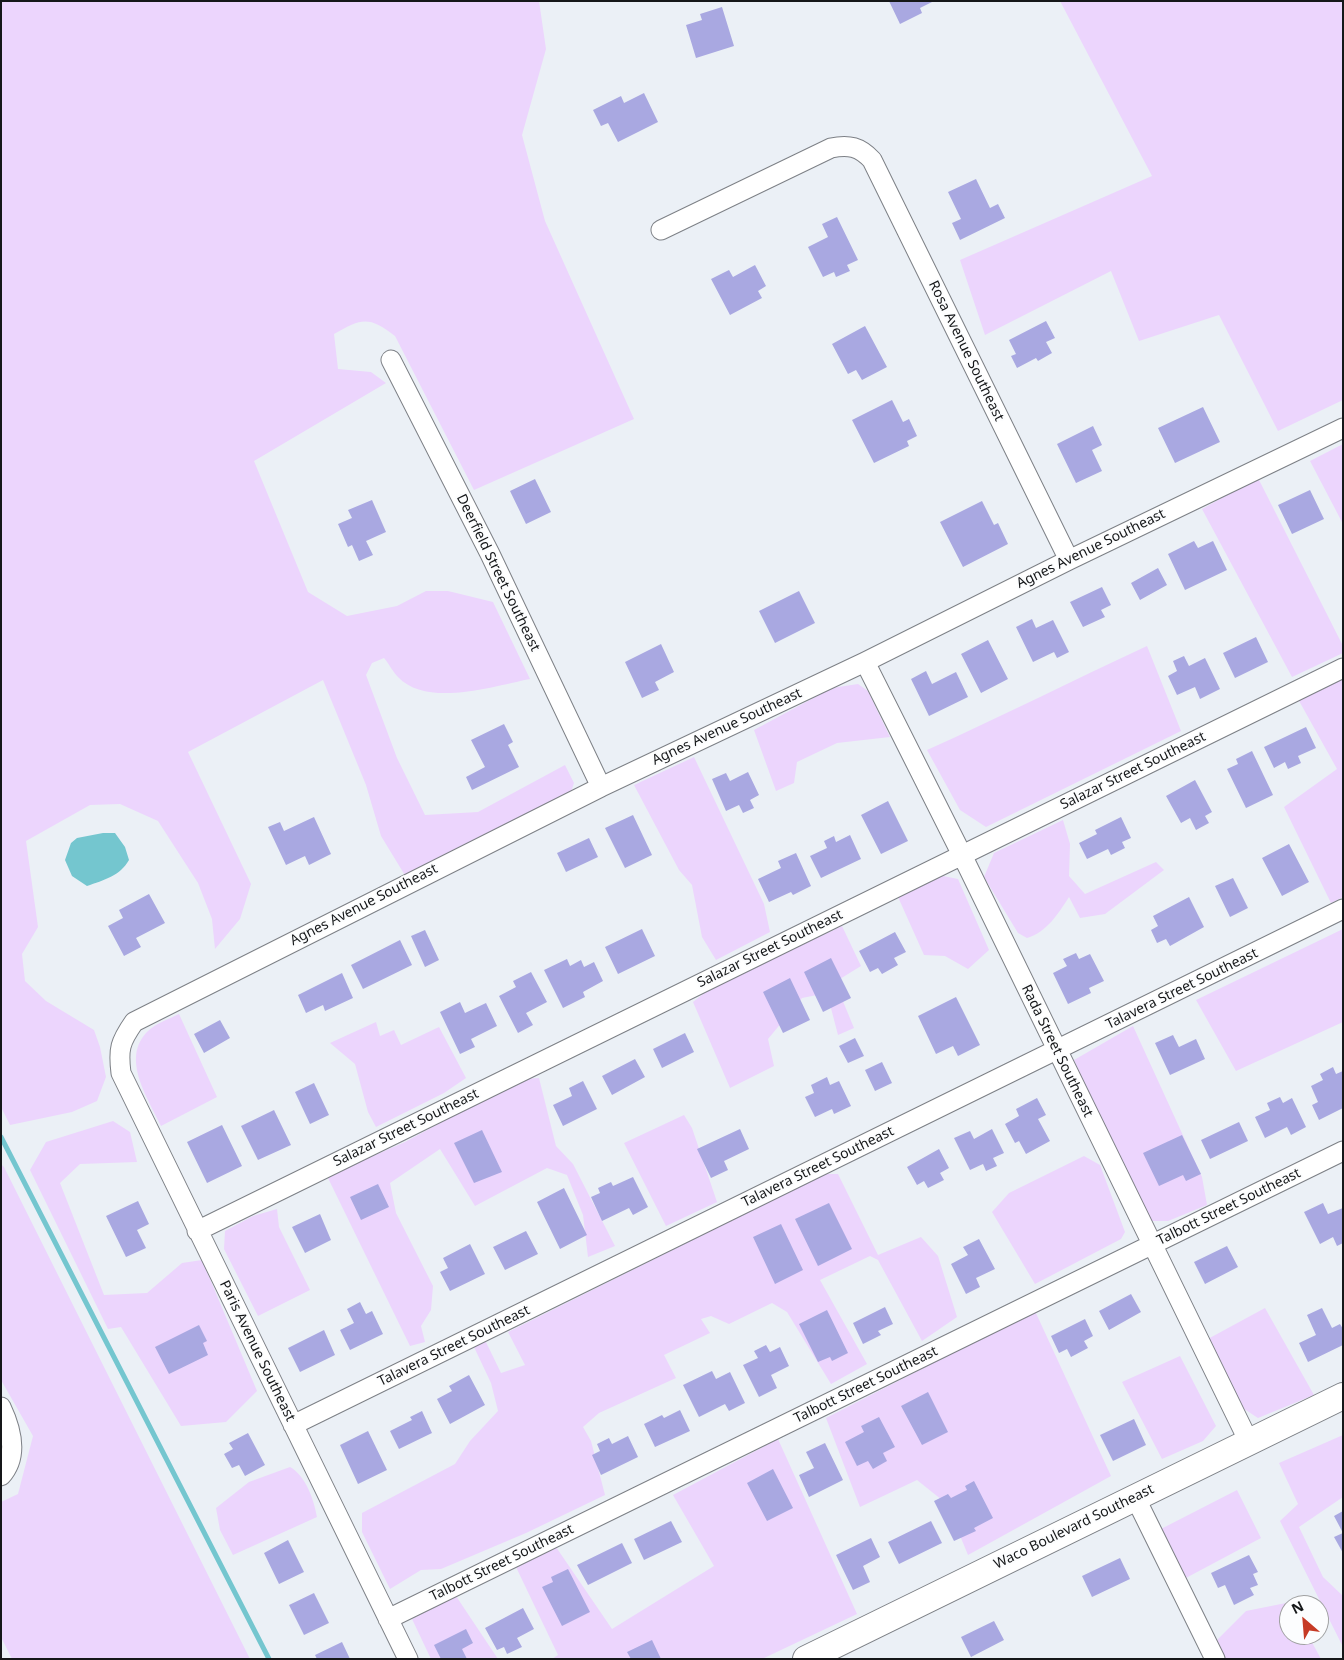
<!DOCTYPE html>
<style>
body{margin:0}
#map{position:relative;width:1344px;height:1660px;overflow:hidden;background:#ebf0f6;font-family:"Noto Sans",sans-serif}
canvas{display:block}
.frame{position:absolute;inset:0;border:2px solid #151719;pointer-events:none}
.north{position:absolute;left:1279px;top:1595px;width:50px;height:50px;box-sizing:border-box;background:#fcfdfe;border:1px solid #a0a1a2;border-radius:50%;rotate:333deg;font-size:14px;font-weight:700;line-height:20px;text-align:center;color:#151719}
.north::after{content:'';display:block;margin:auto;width:18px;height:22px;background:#c63a25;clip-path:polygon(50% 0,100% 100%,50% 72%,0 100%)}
</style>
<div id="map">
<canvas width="1344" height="1660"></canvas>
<div class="frame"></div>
<div class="north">N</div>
</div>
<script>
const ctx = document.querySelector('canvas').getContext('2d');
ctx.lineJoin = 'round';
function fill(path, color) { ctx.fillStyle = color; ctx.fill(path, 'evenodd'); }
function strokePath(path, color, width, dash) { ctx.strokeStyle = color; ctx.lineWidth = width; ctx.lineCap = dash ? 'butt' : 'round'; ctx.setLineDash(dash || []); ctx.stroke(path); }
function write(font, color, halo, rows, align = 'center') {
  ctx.font = font + ' "Noto Sans",sans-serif'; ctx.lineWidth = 4; ctx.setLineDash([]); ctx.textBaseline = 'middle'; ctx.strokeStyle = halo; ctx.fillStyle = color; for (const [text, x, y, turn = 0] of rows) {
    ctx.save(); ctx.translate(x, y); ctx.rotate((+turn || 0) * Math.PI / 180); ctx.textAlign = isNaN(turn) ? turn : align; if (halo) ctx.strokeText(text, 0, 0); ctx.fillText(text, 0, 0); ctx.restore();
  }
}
const green = new Path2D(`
 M 1,1 L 539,1 L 546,49 L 522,135 L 545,221 L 634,419 L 474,490 L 395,336 C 369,316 362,318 334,334 L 338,369 L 371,372 L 386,383 L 254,461 L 308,592 L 347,616 L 397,606 L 426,591 L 448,591 L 493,602 L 530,679 C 494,686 427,708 398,677 C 393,672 389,664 384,658 L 372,663 L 366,675 L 397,758 L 425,815 L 478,812 L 565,765 L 574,783 L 570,795 L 406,877 L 381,836 L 366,785 L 323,680 L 188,752 L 251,884 L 240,919 L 215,949 L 212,919 L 198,883 L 158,821 L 120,804 L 90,805 L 26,841 L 38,927 L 22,954 L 25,981 L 46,1001 L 94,1030 L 100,1047 L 106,1077 L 97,1101 L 72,1112 L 10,1125 L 1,1107 Z
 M 1060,1 L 1343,1 L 1343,400 L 1278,431 L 1219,315 L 1139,341 L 1111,271 L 985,335 L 960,260 L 1152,176 Z
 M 1343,444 L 1343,524 L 1310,461 Z
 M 1258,478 L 1343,646 L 1343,653 L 1292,677 L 1202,509 Z
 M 1147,646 L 1181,731 L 986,827 L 960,810 L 927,750 C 1001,717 1073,680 1147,646 Z
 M 1343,677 L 1343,897 L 1331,903 L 1284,807 L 1337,769 L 1298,699 Z
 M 858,684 L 868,691 L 890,737 L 837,743 L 797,762 L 794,783 L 776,791 L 754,730 L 832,688 Z
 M 694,757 L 764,904 L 770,932 L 716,960 L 702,937 L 692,885 L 679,870 L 634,785 Z
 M 1063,820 L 1070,844 L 1069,876 L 1085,894 L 1156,862 L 1164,870 L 1105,914 L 1080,918 L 1069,897 C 1058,914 1047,932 1027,938 L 1018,933 L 984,877 L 994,853 Z
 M 943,876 L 958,879 L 989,950 L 968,969 L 945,956 L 924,955 L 898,897 Z
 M 842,926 L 861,966 L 835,982 L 854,1028 L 838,1035 L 827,993 L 802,998 L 768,1039 L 774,1066 L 730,1088 L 693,1002 L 708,990 Z
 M 1343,929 L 1343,1022 L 1236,1071 L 1196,1000 Z
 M 179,1014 L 217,1097 L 161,1126 C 148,1098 120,1058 148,1031 C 156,1023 169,1019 179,1014 Z
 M 376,1022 L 380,1036 L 394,1030 L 401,1045 L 439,1027 L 466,1078 L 444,1093 L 376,1127 L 368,1112 L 355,1064 L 330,1043 Z
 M 1133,1026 L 1202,1177 L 1207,1205 L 1168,1221 L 1146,1221 L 1074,1060 Z
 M 539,1078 L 556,1146 L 573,1164 L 615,1246 L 588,1257 L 583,1215 L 567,1175 L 547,1168 L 475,1206 L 440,1149 L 390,1183 L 396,1213 L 433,1286 L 431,1310 L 421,1326 L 425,1342 L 410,1346 L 327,1176 L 405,1142 L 521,1079 Z
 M 684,1115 L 692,1128 L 717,1202 L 666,1226 L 624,1143 Z
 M 113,1121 L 130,1132 L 137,1162 L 80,1164 L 60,1183 L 104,1295 L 147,1293 L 182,1263 L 202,1260 L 257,1391 L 226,1422 L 181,1426 L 121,1327 L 108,1329 L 30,1170 L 46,1142 Z
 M 1084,1156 L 1100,1165 L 1125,1232 L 1121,1239 L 1035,1284 L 992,1212 L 1009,1193 Z
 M 1,1164 L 4,1167 L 250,1659 L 12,1659 L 1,1637 L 1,1502 L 18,1494 L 33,1436 L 1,1380 Z
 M 825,1174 L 838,1174 L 878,1255 L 921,1237 L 938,1256 L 957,1317 L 922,1341 L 878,1260 L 870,1256 L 820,1280 L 867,1364 L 831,1384 L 787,1312 L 772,1303 L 729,1324 L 711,1316 L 701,1319 L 710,1333 L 664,1355 L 676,1378 L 599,1413 L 583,1427 L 591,1441 L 605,1495 L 526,1533 L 441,1569 L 421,1570 L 390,1589 L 362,1532 L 362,1513 L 455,1464 L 470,1441 L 498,1411 L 491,1383 L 474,1347 L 484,1338 L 501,1373 L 525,1365 L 508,1332 Z
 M 277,1209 L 279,1227 L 310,1290 L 258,1316 L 224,1249 L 225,1231 L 253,1216 Z
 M 1265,1308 L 1314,1395 L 1258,1418 L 1238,1405 L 1206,1340 Z
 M 1035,1311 L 1111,1476 L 968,1555 L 947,1504 L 917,1480 L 860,1507 L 826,1418 Z
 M 1180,1356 L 1216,1426 L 1203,1441 L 1162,1459 L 1122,1382 Z
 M 1343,1435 L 1343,1497 L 1299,1527 L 1323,1577 L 1343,1596 L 1343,1647 L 1280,1521 L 1298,1504 L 1279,1463 Z
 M 778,1439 L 857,1614 L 762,1659 L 552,1659 L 558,1655 L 516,1567 L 556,1547 L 612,1629 L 714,1566 L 673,1495 Z
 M 290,1467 C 306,1476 314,1500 317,1517 L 233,1555 L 220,1530 L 216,1508 L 249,1482 Z
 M 1237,1490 L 1261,1538 L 1184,1579 L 1159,1530 Z
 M 456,1596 L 498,1659 L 431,1659 L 412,1619 Z
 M 1291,1602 L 1293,1605 L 1289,1605 L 1289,1635 L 1308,1635 L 1321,1659 L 1225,1659 L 1216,1641 L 1246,1611 Z`);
const water = new Path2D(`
 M 103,833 L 115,833 L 125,847 L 129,860 C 120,876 104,880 87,886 L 72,876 L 65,860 L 71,843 L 77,838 Z`);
const stream = new Path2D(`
 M 1,1137 L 269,1659`);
const building = new Path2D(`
 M 889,1 L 934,1 L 920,8 L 922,13 L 900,24 Z
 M 722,7 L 734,46 L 696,58 L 686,25 L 702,20 L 700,14 Z
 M 644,93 L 658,122 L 618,142 L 608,123 L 601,126 L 593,110 L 621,96 L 624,103 Z
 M 976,179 L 990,208 L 998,204 L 1005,218 L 960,240 L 952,223 L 961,219 L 948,192 Z
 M 837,217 L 858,260 L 847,265 L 850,271 L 836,277 L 834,272 L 823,277 L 808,247 L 828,237 L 822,224 Z
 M 755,265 L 766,286 L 758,291 L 762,298 L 730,315 L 711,279 L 729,270 L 733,277 Z
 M 1046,321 L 1055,338 L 1046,342 L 1052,353 L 1038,361 L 1036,358 L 1017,368 L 1011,356 L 1016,354 L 1009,340 Z
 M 865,326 L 887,367 L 862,380 L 856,370 L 848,374 L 832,344 Z
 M 892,400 L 903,422 L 909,419 L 917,436 L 907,441 L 909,446 L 874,463 L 852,420 Z
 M 1203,407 L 1220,442 L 1175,463 L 1158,428 Z
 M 1093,426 L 1102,445 L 1092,450 L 1102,471 L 1076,483 L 1057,444 Z
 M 535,479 L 551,512 L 526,524 L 510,491 Z
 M 1310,490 L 1324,519 L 1292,534 L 1278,505 Z
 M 372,500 L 386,532 L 366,541 L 373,555 L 359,561 L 352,545 L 348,547 L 338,524 L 352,518 L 348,510 Z
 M 982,501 L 994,525 L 998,523 L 1008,544 L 963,567 L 940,522 Z
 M 1194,541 L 1198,548 L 1213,541 L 1227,570 L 1185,590 L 1168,554 Z
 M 1158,568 L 1167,585 L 1140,600 L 1131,583 Z
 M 1102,587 L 1111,605 L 1101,610 L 1105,617 L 1083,627 L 1070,602 Z
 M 799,591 L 815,623 L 775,643 L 759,611 Z
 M 1032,619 L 1036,628 L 1053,620 L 1069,652 L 1057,658 L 1054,652 L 1033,662 L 1016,627 Z
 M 1256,637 L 1268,662 L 1235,678 L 1223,653 Z
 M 988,640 L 1008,679 L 981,693 L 961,654 Z
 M 661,644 L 674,672 L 655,682 L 659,690 L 642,698 L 625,662 Z
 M 1184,656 L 1189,666 L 1205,658 L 1220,689 L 1200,699 L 1195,687 L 1177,695 L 1168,676 L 1177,671 L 1173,661 Z
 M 926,671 L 932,684 L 956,672 L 968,697 L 929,716 L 911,679 Z
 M 504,724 L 513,742 L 508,745 L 519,767 L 472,790 L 466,777 L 485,767 L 471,740 Z
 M 1306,727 L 1316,748 L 1298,756 L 1301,763 L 1288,769 L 1285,762 L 1274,768 L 1264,747 Z
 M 1252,751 L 1273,795 L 1246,808 L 1227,769 L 1238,764 L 1236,759 Z
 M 748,772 L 759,795 L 750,800 L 754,808 L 743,813 L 739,805 L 726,811 L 712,779 L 726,773 L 730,781 Z
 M 1195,780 L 1212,812 L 1205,816 L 1209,823 L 1196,830 L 1190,818 L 1181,823 L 1166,796 Z
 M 888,801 L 908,841 L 881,854 L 861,815 Z
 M 633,815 L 652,855 L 625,868 L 605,828 Z
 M 314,817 L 331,854 L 309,865 L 305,856 L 286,865 L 268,827 L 280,822 L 284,831 Z
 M 1121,817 L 1131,838 L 1122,842 L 1125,848 L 1111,855 L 1108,849 L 1087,859 L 1079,843 L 1097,834 L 1095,830 Z
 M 850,835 L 861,859 L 821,878 L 810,856 L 827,848 L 824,841 L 834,836 L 836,842 Z
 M 589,838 L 598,857 L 566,872 L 557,853 Z
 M 1289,844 L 1309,882 L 1282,896 L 1262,858 Z
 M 796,853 L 811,886 L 793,895 L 791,892 L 769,902 L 758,879 L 781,868 L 778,861 Z
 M 1233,878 L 1248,908 L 1230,917 L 1215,886 Z
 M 149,894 L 165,923 L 136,938 L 141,947 L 124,956 L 108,926 L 123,918 L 119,910 Z
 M 1189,897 L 1204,927 L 1170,946 L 1166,939 L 1157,943 L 1151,930 L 1158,926 L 1153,916 Z
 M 642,929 L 655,956 L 618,974 L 605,947 Z
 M 425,930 L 439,960 L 425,967 L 411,936 Z
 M 895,932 L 906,952 L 894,958 L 898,965 L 882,974 L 878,968 L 870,972 L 859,951 Z
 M 400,940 L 412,965 L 363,989 L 351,965 Z
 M 1076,953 L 1079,959 L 1090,954 L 1104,981 L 1089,988 L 1091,993 L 1068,1004 L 1053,973 L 1067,966 L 1063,959 Z
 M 831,958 L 851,998 L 823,1012 L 804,972 Z
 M 567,959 L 570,966 L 581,960 L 584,967 L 594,962 L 603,981 L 583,992 L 585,997 L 563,1008 L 544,970 Z
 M 531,972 L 547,1002 L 526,1013 L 533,1025 L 518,1033 L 499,996 L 516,987 L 513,981 Z
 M 342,973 L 353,998 L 325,1011 L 323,1005 L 306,1013 L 298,995 Z
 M 790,978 L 810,1020 L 783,1033 L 763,992 Z
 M 956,997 L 980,1045 L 958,1056 L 953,1046 L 936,1054 L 918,1016 Z
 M 460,1002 L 465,1013 L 486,1003 L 497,1026 L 471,1039 L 475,1047 L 460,1054 L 440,1012 Z
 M 220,1020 L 230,1038 L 204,1053 L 194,1034 Z
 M 685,1033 L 694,1052 L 662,1068 L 653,1049 Z
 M 1173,1035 L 1179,1047 L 1196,1039 L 1205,1059 L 1170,1075 L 1155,1043 Z
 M 855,1038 L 864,1056 L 848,1063 L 839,1046 Z
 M 635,1059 L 645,1077 L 612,1095 L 602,1076 Z
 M 882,1062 L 892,1083 L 875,1091 L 865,1070 Z
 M 1333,1067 L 1336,1074 L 1343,1071 L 1343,1108 L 1319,1120 L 1312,1105 L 1318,1102 L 1311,1086 L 1323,1080 L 1320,1074 Z
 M 827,1077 L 830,1085 L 839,1081 L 851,1106 L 834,1114 L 832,1109 L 815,1117 L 805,1097 L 814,1093 L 811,1085 Z
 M 583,1081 L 597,1109 L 563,1126 L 553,1105 L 572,1096 L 569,1088 Z
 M 314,1083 L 329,1115 L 310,1124 L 295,1092 Z
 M 1280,1097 L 1283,1103 L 1292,1098 L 1306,1127 L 1291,1135 L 1287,1127 L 1265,1138 L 1255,1117 L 1270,1110 L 1267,1103 Z
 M 1037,1098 L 1046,1115 L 1038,1119 L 1050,1141 L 1026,1154 L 1019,1141 L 1015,1143 L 1005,1124 L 1019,1116 L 1016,1109 Z
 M 274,1110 L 291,1145 L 258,1160 L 241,1126 Z
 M 1239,1122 L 1248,1141 L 1210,1159 L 1201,1140 Z
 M 222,1125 L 242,1166 L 207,1183 L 187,1142 Z
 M 740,1129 L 749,1149 L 724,1161 L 728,1170 L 711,1178 L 697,1149 Z
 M 992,1129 L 1004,1153 L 993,1158 L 997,1166 L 986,1171 L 983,1164 L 970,1170 L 954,1138 L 970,1131 L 974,1139 Z
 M 482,1130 L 502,1172 L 474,1183 L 454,1143 Z
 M 1182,1135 L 1201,1174 L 1186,1181 L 1183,1175 L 1159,1186 L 1143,1153 Z
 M 939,1149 L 949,1168 L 940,1173 L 944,1180 L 928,1188 L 924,1181 L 917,1185 L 907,1167 Z
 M 633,1177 L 648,1207 L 633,1215 L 629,1208 L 602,1221 L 591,1197 L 600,1193 L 598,1188 L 611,1182 L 613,1186 Z
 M 378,1184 L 389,1207 L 361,1220 L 350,1197 Z
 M 564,1188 L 587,1235 L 560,1249 L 537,1202 Z
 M 138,1201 L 149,1224 L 137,1230 L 146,1248 L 126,1257 L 106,1216 Z
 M 829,1203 L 852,1249 L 818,1266 L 795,1219 Z
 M 1323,1203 L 1328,1214 L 1343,1208 L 1343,1243 L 1337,1246 L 1333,1237 L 1320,1244 L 1304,1212 Z
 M 320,1214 L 331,1240 L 305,1253 L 292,1227 Z
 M 781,1224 L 803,1270 L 775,1284 L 753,1237 Z
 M 526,1231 L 538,1254 L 505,1270 L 493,1247 Z
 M 979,1239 L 995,1269 L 976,1278 L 980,1287 L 966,1294 L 951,1264 L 968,1255 L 963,1247 Z
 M 470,1244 L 485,1274 L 450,1291 L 440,1272 L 448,1268 L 443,1258 Z
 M 1227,1246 L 1238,1267 L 1205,1284 L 1194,1262 Z
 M 1131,1294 L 1141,1312 L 1109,1330 L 1099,1311 Z
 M 360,1302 L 366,1314 L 372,1311 L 383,1334 L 350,1350 L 340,1330 L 354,1323 L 347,1309 Z
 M 885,1307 L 893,1324 L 878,1331 L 881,1335 L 863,1344 L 853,1323 Z
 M 1322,1308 L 1332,1328 L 1340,1324 L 1343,1329 L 1343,1345 L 1308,1362 L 1299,1343 L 1316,1335 L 1307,1315 Z
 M 827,1310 L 848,1353 L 832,1361 L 830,1357 L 818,1362 L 799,1324 Z
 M 1085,1319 L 1093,1336 L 1084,1341 L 1088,1348 L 1071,1357 L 1067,1349 L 1059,1353 L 1051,1336 Z
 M 199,1325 L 207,1341 L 203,1343 L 208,1355 L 169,1374 L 155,1347 Z
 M 324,1330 L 335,1355 L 300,1372 L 288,1348 Z
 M 766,1345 L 770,1352 L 780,1347 L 789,1366 L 771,1375 L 777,1388 L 759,1397 L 743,1365 L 758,1358 L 754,1351 Z
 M 712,1371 L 716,1379 L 730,1372 L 745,1403 L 729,1411 L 725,1404 L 699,1417 L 683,1385 Z
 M 469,1375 L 485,1405 L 450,1424 L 437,1399 L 452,1391 L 449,1386 Z
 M 928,1392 L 948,1432 L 922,1445 L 901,1406 Z
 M 680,1410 L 690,1431 L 655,1447 L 644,1424 L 662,1415 L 664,1418 Z
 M 422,1411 L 432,1433 L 399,1449 L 390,1431 L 412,1420 L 410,1417 Z
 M 879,1417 L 895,1447 L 883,1453 L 887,1461 L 873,1469 L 868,1461 L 857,1466 L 845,1442 L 864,1432 L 861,1426 Z
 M 1134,1419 L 1146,1445 L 1113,1461 L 1100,1435 Z
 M 368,1431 L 387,1470 L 358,1484 L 340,1445 Z
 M 248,1433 L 265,1465 L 245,1476 L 239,1465 L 232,1468 L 224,1454 L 233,1449 L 229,1443 Z
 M 628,1436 L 638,1457 L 601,1475 L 592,1455 L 600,1451 L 597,1444 L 609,1438 L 612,1444 Z
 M 825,1443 L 843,1480 L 809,1497 L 799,1475 L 814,1468 L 806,1452 Z
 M 773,1469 L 793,1508 L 767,1521 L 747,1483 Z
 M 974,1481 L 993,1518 L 974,1528 L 976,1531 L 954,1541 L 934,1501 L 948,1494 L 951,1498 L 967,1490 L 965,1486 Z
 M 1343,1511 L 1343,1553 L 1334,1537 L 1343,1533 L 1334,1516 Z
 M 671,1521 L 682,1542 L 644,1560 L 634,1539 Z
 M 931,1521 L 942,1543 L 899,1564 L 888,1542 Z
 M 871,1538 L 880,1557 L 863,1566 L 870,1582 L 853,1590 L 836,1555 Z
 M 288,1540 L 304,1572 L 279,1584 L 264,1553 Z
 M 622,1543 L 632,1563 L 588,1585 L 577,1565 Z
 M 1249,1555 L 1258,1572 L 1253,1574 L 1258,1585 L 1250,1588 L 1254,1595 L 1234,1605 L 1225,1585 L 1218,1588 L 1211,1573 Z
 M 1120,1558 L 1130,1579 L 1092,1597 L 1082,1576 Z
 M 568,1569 L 590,1612 L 562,1626 L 542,1587 L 553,1582 L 551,1577 Z
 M 314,1593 L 329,1623 L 304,1635 L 289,1605 Z
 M 523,1608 L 534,1629 L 517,1638 L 522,1647 L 507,1654 L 504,1647 L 497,1650 L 485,1628 Z
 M 994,1621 L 1004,1640 L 971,1657 L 961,1637 Z
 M 466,1629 L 473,1643 L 462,1649 L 467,1659 L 441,1659 L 434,1645 Z
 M 652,1640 L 661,1659 L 631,1659 L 627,1652 Z
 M 342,1642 L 350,1659 L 317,1659 L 315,1655 Z`);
const street = new Path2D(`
 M 661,230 L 831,148 C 849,144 860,147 872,160 L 1069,560
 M 391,360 L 490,554 L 601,787
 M 865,662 L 962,855 L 1249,1442
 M 197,1231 L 1343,668
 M 1,1407 C 11,1428 19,1456 1,1476
 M 293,1425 L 1343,909
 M 1135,1497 L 1215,1659
 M 388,1619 L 1343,1151
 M 408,1659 L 121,1073 C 118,1049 120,1042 134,1022 L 601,787 L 865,662 L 1069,560 L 1343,428`);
const secondary = new Path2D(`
 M 806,1659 L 1343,1396`);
const streetNames = [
 ["Rosa Avenue Southeast",966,351,64],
 ["Agnes Avenue Southeast",1091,549,-26],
 ["Deerfield Street Southeast",498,573,64],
 ["Agnes Avenue Southeast",727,727,-25],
 ["Salazar Street Southeast",1133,771,-26],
 ["Agnes Avenue Southeast",364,905,-27],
 ["Salazar Street Southeast",770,949,-26],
 ["Talavera Street Southeast",1182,989,-26],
 ["Rada Street Southeast",1057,1051,64],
 ["Salazar Street Southeast",406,1128,-26],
 ["Talavera Street Southeast",818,1167,-26],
 ["Talbott Street Southeast",1229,1207,-26],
 ["Talavera Street Southeast",454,1346,-26],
 ["Paris Avenue Southeast",257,1351,64],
 ["Talbott Street Southeast",866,1385,-26],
 ["Waco Boulevard Southeast",1074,1527,-26],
 ["Talbott Street Southeast",502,1563,-26]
];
fill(green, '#ecd5fd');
fill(water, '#74c6cf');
strokePath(stream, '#74c6cf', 5);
fill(building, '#a9a8e1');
strokePath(street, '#7d8086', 21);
strokePath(secondary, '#7d8086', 28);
strokePath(street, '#fff', 19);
strokePath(secondary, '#fff', 26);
write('14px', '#151719', '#fcfdfe', streetNames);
</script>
